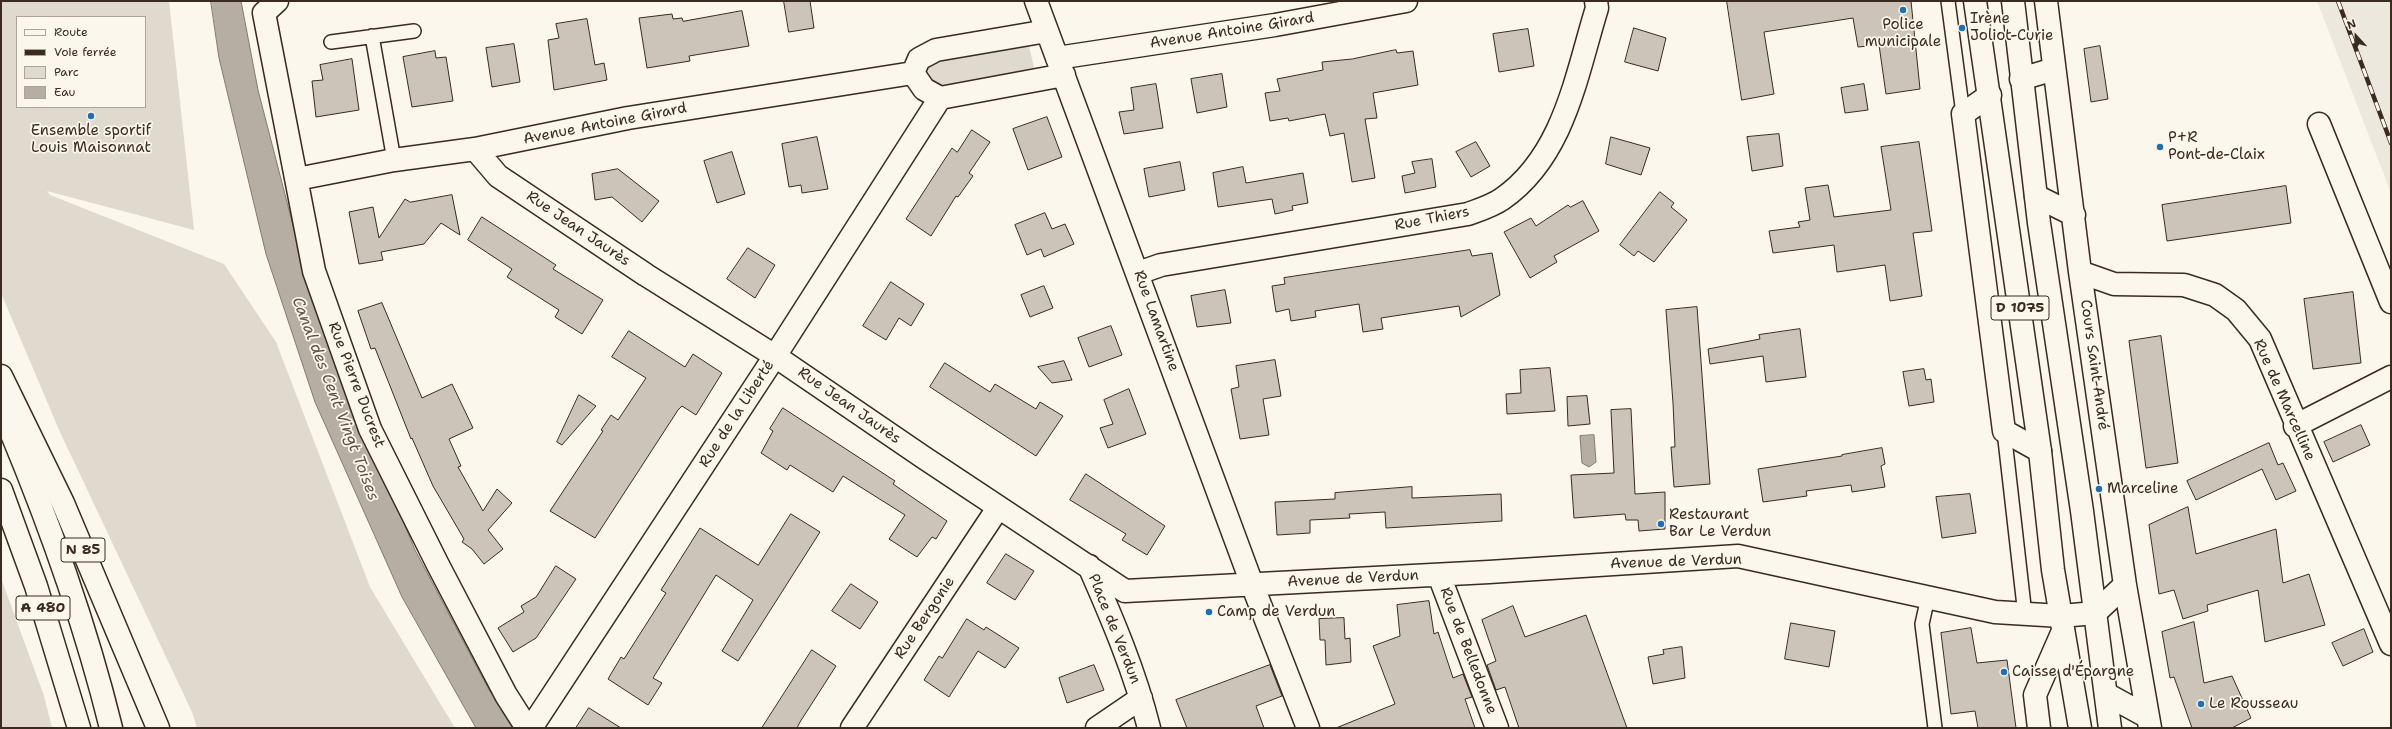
<!DOCTYPE html>
<meta charset="utf-8">
<style>
body{margin:0}
#map{position:relative;width:2392px;height:729px;overflow:hidden;background:#fbf7ec;font-family:"Shantell Sans",sans-serif}
canvas{display:block}
.frame{position:absolute;inset:0;border:2px solid #3b2a1e;pointer-events:none}
.legend{position:absolute;left:16px;top:16px;width:130px;height:92px;box-sizing:border-box;background:#fbf7ec;border:1px solid #aea59a;margin:0;padding:5px 7px;list-style:none;font-size:12px;color:#3b2a1e}
.legend li{display:flex;align-items:center;gap:8px;height:20px}
.legend b{width:20px;border:1px solid #aea59a}
.north{position:absolute;left:2336px;top:16px;width:40px;height:40px;-webkit-text-stroke:3px #fbf7ec;paint-order:stroke;rotate:339deg;font-size:11px;font-weight:700;line-height:16px;text-align:center;color:#3b2a1e}
.north::after{content:'';display:block;margin:auto;width:14px;height:18px;background:#3b2a1e;clip-path:polygon(50% 0,100% 100%,50% 72%,0 100%)}
</style>
<div id="map">
<canvas width="2392" height="729"></canvas>
<div class="frame"></div>
<ul class="legend">
<li><b style="height:5px;background:#fbf7ec"></b>Route</li>
<li><b style="height:5px;background:#3b2a1e"></b>Voie ferrée</li>
<li><b style="height:11px;background:#dfd9ce"></b>Parc</li>
<li><b style="height:11px;background:#b6aea2"></b>Eau</li>
</ul>
<div class="north">N</div>
</div>
<script>
const ctx = document.querySelector('canvas').getContext('2d');
ctx.lineJoin = 'round';
function fill(path, color) { ctx.fillStyle = color; ctx.fill(path, 'evenodd'); }
function strokePath(path, color, width, dash) { ctx.strokeStyle = color; ctx.lineWidth = width; ctx.lineCap = dash ? 'butt' : 'round'; ctx.setLineDash(dash || []); ctx.stroke(path); }
function write(font, color, halo, rows, align = 'center') {
  ctx.font = font + ' "Shantell Sans",sans-serif'; ctx.lineWidth = 3.5; ctx.setLineDash([]); ctx.textBaseline = 'middle'; ctx.strokeStyle = halo; ctx.fillStyle = color; for (const [text, x, y, turn = 0] of rows) {
    ctx.save(); ctx.translate(x, y); ctx.rotate((+turn || 0) * Math.PI / 180); ctx.textAlign = isNaN(turn) ? turn : align; if (halo) ctx.strokeText(text, 0, 0); ctx.fillText(text, 0, 0); ctx.restore();
  }
}
const built = new Path2D(`
 M 2317,1 L 2391,1 L 2391,193 Z`);
const green = new Path2D(`
 M 1,1 L 169,1 L 194,230 L 47,191 L 50,195 L 224,264 L 276,342 L 370,587 L 455,728 L 197,728 L 192,712 L 60,432 L 1,293 ZM 17,17 L 145,17 L 145,107 L 17,107 Z
 M 1028,42 L 1036,76 L 942,92 L 924,74 L 932,58 Z
 M 1,578 L 44,696 L 52,728 L 1,728 Z`);
const water = new Path2D(`
 M 211,1 L 241,1 L 258,90 L 304,268 L 361,420 L 415,550 L 489,690 L 517,728 L 476,728 L 402,597 L 315,402 L 266,254 L 219,58 Z
 M 1594,435 L 1596,462 L 1589,467 L 1582,463 L 1580,436 Z`);
const building = new Path2D(`
 M 784,1 L 810,1 L 814,28 L 789,32 Z
 M 1727,1 L 1911,1 L 1920,89 L 1886,94 L 1879,45 L 1858,47 L 1853,18 L 1764,32 L 1774,94 L 1742,100 Z
 M 742,11 L 749,46 L 689,56 L 690,61 L 647,68 L 639,18 L 672,14 L 673,19 L 682,18 L 683,21 Z
 M 587,19 L 595,65 L 604,63 L 607,80 L 554,90 L 548,40 L 559,38 L 556,24 Z
 M 1634,28 L 1666,38 L 1658,71 L 1625,62 Z
 M 1528,29 L 1534,66 L 1499,72 L 1493,34 Z
 M 514,44 L 520,82 L 492,87 L 486,48 Z
 M 2100,46 L 2108,99 L 2091,102 L 2084,49 Z
 M 1396,50 L 1397,53 L 1413,51 L 1418,85 L 1373,93 L 1377,118 L 1365,119 L 1375,178 L 1352,182 L 1344,133 L 1330,136 L 1325,114 L 1289,121 L 1288,118 L 1270,121 L 1265,93 L 1280,91 L 1277,79 L 1323,70 L 1322,62 L 1352,59 Z
 M 435,51 L 436,58 L 446,57 L 453,101 L 412,107 L 403,57 Z
 M 352,59 L 359,110 L 316,117 L 312,81 L 323,80 L 320,65 Z
 M 1222,74 L 1227,107 L 1197,113 L 1191,79 Z
 M 1156,84 L 1163,128 L 1124,134 L 1119,112 L 1134,110 L 1131,88 Z
 M 1864,84 L 1868,110 L 1845,113 L 1841,88 Z
 M 1047,117 L 1062,157 L 1028,170 L 1013,129 Z
 M 972,130 L 990,142 L 969,173 L 973,176 L 958,197 L 956,196 L 931,236 L 906,219 L 952,148 L 957,152 Z
 M 1779,134 L 1783,166 L 1752,171 L 1747,137 Z
 M 817,137 L 828,189 L 802,193 L 801,185 L 789,187 L 782,144 Z
 M 1611,137 L 1650,148 L 1641,175 L 1606,164 Z
 M 1476,142 L 1490,166 L 1471,177 L 1456,152 Z
 M 1919,142 L 1932,231 L 1913,233 L 1922,296 L 1890,301 L 1885,265 L 1837,272 L 1834,245 L 1773,253 L 1769,231 L 1800,227 L 1798,222 L 1810,220 L 1805,188 L 1828,185 L 1834,217 L 1891,210 L 1881,147 Z
 M 732,152 L 745,194 L 717,203 L 704,161 Z
 M 1432,159 L 1436,187 L 1405,193 L 1402,176 L 1415,173 L 1412,162 Z
 M 1180,162 L 1185,190 L 1149,197 L 1144,169 Z
 M 1243,167 L 1246,183 L 1303,173 L 1308,203 L 1292,206 L 1293,210 L 1275,214 L 1272,199 L 1218,207 L 1213,173 Z
 M 618,169 L 659,201 L 642,222 L 612,197 L 595,200 L 592,174 Z
 M 2286,186 L 2291,223 L 2167,241 L 2162,205 Z
 M 1660,192 L 1674,203 L 1671,207 L 1687,220 L 1654,262 L 1638,251 L 1634,256 L 1620,245 Z
 M 452,195 L 460,235 L 441,223 L 424,244 L 381,252 L 383,260 L 359,264 L 349,212 L 373,207 L 379,238 L 405,199 L 410,202 Z
 M 1583,201 L 1599,231 L 1554,256 L 1557,262 L 1530,278 L 1504,232 L 1531,218 L 1536,226 L 1568,205 L 1570,207 Z
 M 1045,213 L 1052,229 L 1065,224 L 1074,244 L 1044,257 L 1041,249 L 1027,255 L 1015,225 Z
 M 482,217 L 556,265 L 553,269 L 603,300 L 582,334 L 555,317 L 559,310 L 507,277 L 512,269 L 468,240 Z
 M 748,248 L 775,265 L 755,298 L 727,279 Z
 M 1470,250 L 1472,256 L 1492,253 L 1500,295 L 1461,317 L 1459,306 L 1381,318 L 1383,329 L 1363,332 L 1359,304 L 1315,311 L 1316,317 L 1291,321 L 1289,309 L 1276,312 L 1272,286 L 1285,284 L 1284,278 Z
 M 891,282 L 924,304 L 911,326 L 899,318 L 886,340 L 863,326 Z
 M 1044,286 L 1053,308 L 1030,317 L 1021,295 Z
 M 1225,290 L 1231,323 L 1197,327 L 1191,296 Z
 M 2353,292 L 2361,363 L 2313,369 L 2304,299 Z
 M 382,303 L 422,398 L 452,384 L 473,428 L 449,439 L 461,466 L 458,467 L 483,511 L 497,489 L 512,503 L 488,530 L 503,549 L 484,564 L 472,549 L 462,542 L 464,539 L 433,486 L 412,438 L 411,439 L 375,348 L 371,349 L 358,311 Z
 M 1697,307 L 1710,484 L 1674,487 L 1671,447 L 1675,447 L 1673,403 L 1666,310 Z
 M 1111,326 L 1122,355 L 1089,367 L 1078,338 Z
 M 1800,329 L 1806,377 L 1766,382 L 1763,356 L 1710,364 L 1708,349 L 1760,339 L 1759,335 Z
 M 629,331 L 685,367 L 693,354 L 722,373 L 696,415 L 682,406 L 678,410 L 595,538 L 550,511 L 603,431 L 601,430 L 611,415 L 618,420 L 646,378 L 612,357 Z
 M 2161,336 L 2178,463 L 2146,468 L 2129,341 Z
 M 1275,360 L 1281,396 L 1263,399 L 1269,435 L 1240,439 L 1231,389 L 1239,387 L 1236,366 Z
 M 1064,361 L 1072,380 L 1052,383 L 1038,367 Z
 M 945,363 L 990,392 L 995,384 L 1036,409 L 1040,402 L 1063,416 L 1036,456 L 930,387 Z
 M 1550,368 L 1555,411 L 1507,414 L 1506,394 L 1521,393 L 1520,370 Z
 M 1924,369 L 1926,380 L 1931,379 L 1934,402 L 1909,406 L 1903,372 Z
 M 1129,389 L 1146,434 L 1108,448 L 1100,428 L 1113,424 L 1104,400 Z
 M 579,395 L 596,406 L 562,445 L 557,442 Z
 M 1587,396 L 1590,424 L 1568,426 L 1567,397 Z
 M 783,408 L 895,481 L 893,484 L 947,521 L 936,539 L 932,537 L 917,557 L 889,539 L 905,515 L 843,476 L 833,492 L 790,465 L 787,470 L 761,453 L 773,431 L 770,429 Z
 M 1631,409 L 1635,494 L 1665,492 L 1665,529 L 1639,531 L 1638,520 L 1626,520 L 1625,514 L 1574,518 L 1571,475 L 1614,473 L 1611,410 Z
 M 2361,425 L 2370,445 L 2333,462 L 2324,442 Z
 M 2269,443 L 2278,465 L 2283,463 L 2296,491 L 2276,500 L 2262,469 L 2196,500 L 2187,481 Z
 M 1882,448 L 1885,464 L 1881,466 L 1885,487 L 1852,492 L 1851,485 L 1806,491 L 1807,496 L 1763,502 L 1758,469 L 1842,456 L 1842,455 Z
 M 1086,474 L 1165,526 L 1147,555 L 1122,540 L 1126,534 L 1070,500 Z
 M 1412,487 L 1412,498 L 1501,494 L 1502,521 L 1386,528 L 1385,512 L 1349,514 L 1350,518 L 1310,520 L 1310,533 L 1277,535 L 1275,502 L 1335,499 L 1335,493 Z
 M 1970,494 L 1976,533 L 1942,538 L 1936,497 Z
 M 2188,507 L 2196,554 L 2276,529 L 2283,583 L 2309,574 L 2325,625 L 2265,642 L 2258,590 L 2207,605 L 2208,611 L 2183,619 L 2174,590 L 2159,594 L 2149,525 Z
 M 791,514 L 820,532 L 738,661 L 722,651 L 753,600 L 716,575 L 653,678 L 662,683 L 648,705 L 608,679 L 621,657 L 624,659 L 666,593 L 661,590 L 700,528 L 758,565 Z
 M 1006,554 L 1034,571 L 1015,600 L 987,583 Z
 M 556,566 L 576,579 L 536,638 L 513,652 L 498,628 L 524,612 L 521,606 L 536,597 Z
 M 851,584 L 878,602 L 860,629 L 832,611 Z
 M 1429,601 L 1434,634 L 1438,632 L 1453,678 L 1463,674 L 1472,697 L 1465,699 L 1475,728 L 1336,728 L 1395,704 L 1373,646 L 1400,636 L 1397,605 Z
 M 1513,606 L 1525,637 L 1586,615 L 1627,728 L 1519,728 L 1505,687 L 1496,690 L 1487,665 L 1496,661 L 1482,620 Z
 M 1344,618 L 1345,639 L 1350,638 L 1351,662 L 1326,665 L 1325,640 L 1320,640 L 1319,619 Z
 M 967,619 L 984,630 L 986,627 L 1019,648 L 1005,668 L 978,651 L 949,697 L 924,680 L 939,656 L 942,658 Z
 M 2194,622 L 2204,683 L 2232,676 L 2251,718 L 2232,728 L 2192,728 L 2174,677 L 2170,678 L 2162,632 Z
 M 1791,623 L 1835,631 L 1829,667 L 1785,659 Z
 M 1971,628 L 1977,663 L 2007,660 L 2016,728 L 1978,728 L 1975,711 L 1951,714 L 1941,633 Z
 M 2364,629 L 2373,652 L 2343,666 L 2332,643 Z
 M 1682,647 L 1685,678 L 1653,684 L 1648,657 L 1664,654 L 1663,650 Z
 M 812,650 L 836,666 L 800,722 L 797,728 L 762,728 Z
 M 1094,665 L 1104,690 L 1067,703 L 1059,678 Z
 M 1270,665 L 1282,696 L 1256,706 L 1264,728 L 1187,728 L 1176,700 Z
 M 589,708 L 621,728 L 576,728 Z`);
const service = new Path2D(`
 M 1948,1 L 1963,114
 M 372,36 L 394,160
 M 331,42 L 414,31
 M 2004,431 L 2025,615
 M 1928,597 L 1922,624 L 1935,728`);
const minor = new Path2D(`
 M 277,1 L 264,13 L 314,271 L 370,429 L 438,565 L 506,695 L 527,728
 M 1036,1 L 1252,584 L 1308,728
 M 2046,1 L 2080,272 L 2125,585 L 2150,728
 M 1057,58 L 1275,25 L 1406,1
 M 913,73 L 924,89 L 940,98 L 1064,75
 M 913,73 L 919,59 L 936,50 L 1047,31
 M 2021,79 L 2054,69
 M 1990,95 L 1963,114 L 2004,431 L 2040,451
 M 2319,124 L 2391,302
 M 475,149 L 498,176 L 646,275 L 775,356 L 923,457 L 1125,591 L 1489,572 L 1738,556 L 1995,612 L 2061,616 L 2095,613 L 2125,585
 M 297,179 L 394,160 L 475,149 L 628,118 L 913,73
 M 2036,196 L 2074,215
 M 2080,272 L 2114,284 L 2184,285 L 2215,295 L 2236,310 L 2260,339 L 2391,644
 M 1138,273 L 1161,265 L 1468,214 C 1479,210 1492,206 1502,199 C 1564,156 1576,76 1597,8 L 1596,1
 M 2295,426 L 2391,377
 M 1089,566 C 1112,618 1135,672 1149,728
 M 1439,575 L 1497,728
 M 2106,694 L 2148,717
 M 531,728 L 775,356 L 940,98
 M 852,728 L 998,508
 M 1097,728 L 1141,698
 M 2039,728 L 2035,695 L 2063,631`);
const primary = new Path2D(`
 M 1975,1 L 2040,451 L 2053,570 L 2080,728
 M 2013,1 L 2039,223 L 2082,511 L 2110,728`);
const trunk = new Path2D(`
 M 1,376 L 63,503 L 158,728`);
const motorway = new Path2D(`
 M 1,408 C 45,511 84,618 111,728
 M 1,490 L 36,586 L 79,728`);
const rail = new Path2D(`
 M 2338,1 L 2391,143`);
const markers = [
 [1903,10,4,"#1f6fb2"],
 [1962,28,4,"#1f6fb2"],
 [91,116,4,"#1f6fb2"],
 [2160,147,4,"#1f6fb2"],
 [2099,489,4,"#1f6fb2"],
 [1661,524,4,"#1f6fb2"],
 [1209,612,4,"#1f6fb2"],
 [2004,672,4,"#1f6fb2"],
 [2201,704,4,"#1f6fb2"]
];
const shields = [
 [2020,308,58],
 [83,550,44],
 [43,608,54]
];
const shieldNames = [
 ["D 1075",2020,308],
 ["N 85",83,550],
 ["A 480",43,608]
];
const poiNames = [
 ["Irène",1970,19],
 ["Joliot-Curie",1970,36],
 ["Police",1903,25,"center"],
 ["municipale",1903,42,"center"],
 ["Ensemble sportif",91,131,"center"],
 ["Louis Maisonnat",91,148,"center"],
 ["P+R",2168,138],
 ["Pont-de-Claix",2168,155],
 ["Marceline",2107,489],
 ["Restaurant",1669,515],
 ["Bar Le Verdun",1669,532],
 ["Camp de Verdun",1217,612],
 ["Caisse d'Épargne",2012,672],
 ["Le Rousseau",2209,704]
];
const streetNames = [
 ["Avenue Antoine Girard",1232,31,-9],
 ["Avenue Antoine Girard",605,124,-11],
 ["Rue Thiers",1432,219,-11],
 ["Rue Jean Jaurès",578,229,34],
 ["Rue Lamartine",1156,321,70],
 ["Cours Saint-André",2094,365,82],
 ["Rue Pierre Ducrest",356,385,69],
 ["Rue de Marcelline",2284,400,66],
 ["Rue Jean Jaurès",849,406,35],
 ["Rue de la Liberté",737,414,-57],
 ["Avenue de Verdun",1676,562,-2],
 ["Avenue de Verdun",1353,579,-3],
 ["Rue Bergonie",925,618,-56],
 ["Place de Verdun",1114,629,68],
 ["Rue de Belledonne",1468,651,69]
];
const waterNames = [
 ["Canal des Cent Vingt Toises",335,399,69]
];
fill(built, '#ede8dd');
fill(green, '#dfd9ce');
fill(water, '#b6aea2');
strokePath(water, '#85796d', 1);
fill(building, '#ccc4b9');
strokePath(building, '#3b2a1e', 1);
strokePath(service, '#3b2a1e', 16);
strokePath(minor, '#3b2a1e', 25);
strokePath(primary, '#3b2a1e', 25);
strokePath(trunk, '#3b2a1e', 25);
strokePath(motorway, '#3b2a1e', 25);
strokePath(service, '#fbf7ec', 13);
strokePath(minor, '#fbf7ec', 22);
strokePath(primary, '#fbf7ec', 22);
strokePath(trunk, '#fbf7ec', 22);
strokePath(motorway, '#fbf7ec', 22);
strokePath(rail, '#3b2a1e', 4.5);
strokePath(rail, '#fbf7ec', 3, [9]);
for (const [x, y, r, color] of markers) { const dot = new Path2D(); dot.arc(x, y, r, 0, 2 * Math.PI); ctx.fillStyle = color; ctx.fill(dot); strokePath(dot, '#fbf7ec', 1.5); }
for (const [x, y, w] of shields) { const box = new Path2D(); box.roundRect(x - w / 2, y - 12, w, 24, 3); ctx.fillStyle = '#fbf7ec'; ctx.fill(box); strokePath(box, '#3b2a1e', 1); }
write('bold 14px', '#3b2a1e', null, shieldNames);
write('15px', '#3b2a1e', '#fbf7ec', poiNames, 'left');
write('15px', '#3b2a1e', '#fbf7ec', streetNames);
write('italic 16px', '#605246', '#fbf7ec', waterNames);
</script>
